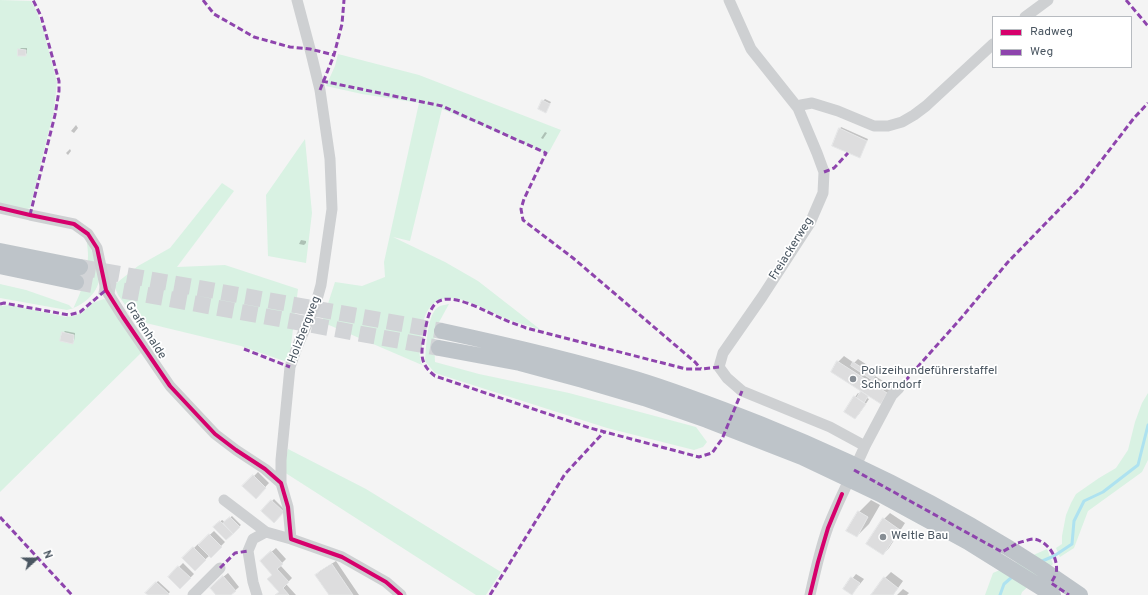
<!DOCTYPE html>
<meta charset="utf-8">
<style>
body{margin:0}
#map{position:relative;width:1148px;height:595px;overflow:hidden;background:#f4f4f4;font-family:Overpass,sans-serif}
canvas{display:block}
.legend{position:absolute;left:992px;top:16px;width:140px;height:52px;box-sizing:border-box;background:#fff;border:1px solid #b7bbc0;margin:0;padding:5px 7px;list-style:none;font-size:12px;color:#4a5661}
.legend li{display:flex;align-items:center;gap:8px;height:20px}
.legend b{width:20px;border:1px solid #b7bbc0}
.north{position:absolute;left:16px;top:539px;width:40px;height:40px;-webkit-text-stroke:3px #fff;paint-order:stroke;rotate:69deg;font-size:11px;font-weight:700;line-height:16px;text-align:center;color:#4a5661}
.north::after{content:'';display:block;margin:auto;width:14px;height:18px;background:#4a5661;clip-path:polygon(50% 0,100% 100%,50% 72%,0 100%)}
</style>
<div id="map">
<canvas width="1148" height="595"></canvas>
<ul class="legend">
<li><b style="height:5px;background:#d6006c"></b>Radweg</li>
<li><b style="height:5px;background:#8e44ad"></b>Weg</li>
</ul>
<div class="north">N</div>
</div>
<script>
const ctx = document.querySelector('canvas').getContext('2d');
ctx.lineJoin = 'round';
function fill(path, color) { ctx.fillStyle = color; ctx.fill(path, 'evenodd'); }
function strokePath(path, color, width, dash) { ctx.strokeStyle = color; ctx.lineWidth = width; ctx.lineCap = dash ? 'butt' : 'round'; ctx.setLineDash(dash || []); ctx.stroke(path); }
function write(font, color, halo, rows, align = 'center') {
  ctx.font = font + ' Overpass,sans-serif'; ctx.lineWidth = 3.5; ctx.setLineDash([]); ctx.textBaseline = 'middle'; ctx.strokeStyle = halo; ctx.fillStyle = color; for (const [text, x, y, turn = 0] of rows) {
    ctx.save(); ctx.translate(x, y); ctx.rotate((+turn || 0) * Math.PI / 180); ctx.textAlign = isNaN(turn) ? turn : align; if (halo) ctx.strokeText(text, 0, 0); ctx.fillText(text, 0, 0); ctx.restore();
  }
}
const green = new Path2D(`
 M 0,0 L 31,1 L 37,12 L 43,29 L 57,82 L 54,110 L 30,208 L 25,210 L 0,205 Z
 M 338,54 L 419,75 L 561,130 L 548,154 L 442,109 L 410,241 L 393,237 L 445,262 L 478,281 L 541,330 C 528,325 513,322 500,316 C 474,304 434,279 423,323 C 420,337 417,351 422,365 L 322,322 L 335,282 L 362,286 L 385,277 L 384,262 L 419,103 L 362,94 L 326,86 L 335,66 Z
 M 305,139 L 312,213 L 306,263 L 268,256 L 266,195 Z
 M 222,183 L 234,191 L 177,267 L 225,265 L 298,289 L 290,353 L 287,362 L 241,346 L 146,323 L 131,313 L 118,295 L 114,285 L 138,266 L 170,248 Z
 M 86,237 C 91,248 94,257 97,270 C 97,272 99,276 99,279 C 98,294 81,307 67,310 L 0,298 L 0,284 L 26,290 L 69,305 L 73,309 C 81,292 88,275 88,256 C 88,250 87,243 86,237 Z
 M 104,299 L 109,302 L 142,352 L 0,492 L 0,306 L 10,305 L 66,317 L 73,316 L 82,313 L 92,303 Z
 M 449,304 L 438,324 L 434,340 L 435,362 L 479,374 L 569,393 L 696,427 L 707,442 L 703,447 L 694,450 L 607,428 L 435,373 L 425,361 C 426,349 427,316 437,308 C 440,305 445,305 449,304 Z
 M 1148,393 L 1148,460 L 1142,472 L 1088,511 L 1074,548 L 1060,557 L 1056,548 L 1062,544 L 1062,536 L 1066,515 L 1071,503 L 1076,494 L 1099,478 L 1116,468 L 1128,450 L 1135,422 L 1142,403 Z
 M 288,449 L 366,489 L 501,572 L 486,595 L 476,595 L 284,472 L 285,460 Z
 M 1047,549 L 1053,564 L 1022,592 L 1021,595 L 985,595 L 993,573 Z`);
const shadow = new Path2D(`
 M 21,48 L 27,48 L 27,53 L 25,55 L 19,50 Z
 M 545,99 L 551,102 L 546,111 L 543,101 Z
 M 76,125 L 78,128 L 74,133 L 71,131 Z
 M 841,127 L 868,139 L 860,156 L 840,129 Z
 M 545,132 L 547,133 L 543,139 L 541,138 Z
 M 70,149 L 71,151 L 68,155 L 66,153 Z
 M 301,240 L 306,241 L 306,243 L 304,245 L 299,244 Z
 M 65,331 L 75,333 L 74,341 L 72,343 L 63,333 Z
 M 844,356 L 854,363 L 858,359 L 878,372 L 875,376 L 893,387 L 887,396 L 869,395 L 867,398 L 869,399 L 859,414 L 855,418 L 855,397 L 858,393 L 860,394 L 862,391 L 838,362 Z
 M 258,472 L 269,483 L 256,497 L 244,486 Z
 M 274,499 L 285,510 L 274,522 L 262,511 Z
 M 871,500 L 880,505 L 869,524 L 857,536 L 859,512 Z
 M 890,513 L 905,523 L 889,548 L 883,554 L 884,519 Z
 M 232,516 L 241,525 L 226,538 L 215,527 L 222,520 L 225,522 Z
 M 214,531 L 225,542 L 211,556 L 210,555 L 195,569 L 184,558 L 198,544 L 199,545 Z
 M 276,548 L 286,559 L 280,565 L 292,578 L 286,584 L 296,595 L 277,595 L 280,592 L 273,574 L 261,561 Z
 M 336,561 L 359,595 L 330,595 L 317,575 L 320,571 Z
 M 183,563 L 194,574 L 180,588 L 169,577 Z
 M 891,572 L 903,581 L 893,595 L 872,595 L 885,578 Z
 M 228,573 L 239,587 L 230,595 L 217,595 L 215,584 Z
 M 856,574 L 864,579 L 852,594 L 844,589 Z
 M 158,581 L 170,592 L 167,595 L 149,595 L 147,593 Z
 M 903,589 L 909,593 L 907,595 L 897,595 Z`);
const stream = new Path2D(`
 M 1040,562 L 1054,556 L 1072,544 L 1074,521 L 1084,501 L 1103,492 L 1138,465 L 1148,425
 M 1000,595 L 1004,584 L 1012,577`);
const building = new Path2D(`
 M 18,49 L 26,50 L 26,56 L 18,56 Z
 M 542,100 L 550,104 L 546,113 L 538,109 Z
 M 839,128 L 867,141 L 860,158 L 832,146 Z
 M 62,332 L 74,335 L 73,344 L 60,341 Z
 M 837,361 L 887,393 L 881,404 L 831,372 Z
 M 853,362 L 875,376 L 872,380 L 851,366 Z
 M 861,391 L 868,396 L 864,403 L 857,398 Z
 M 854,396 L 866,404 L 855,419 L 844,412 Z
 M 253,475 L 266,488 L 256,499 L 242,486 Z
 M 271,500 L 284,512 L 274,523 L 261,511 Z
 M 858,511 L 868,517 L 857,537 L 846,531 Z
 M 230,517 L 240,527 L 233,534 L 223,523 Z
 M 883,518 L 900,530 L 883,555 L 866,544 Z
 M 220,521 L 233,534 L 226,540 L 213,527 Z
 M 209,534 L 222,547 L 211,558 L 198,545 Z
 M 193,547 L 206,560 L 195,571 L 182,558 Z
 M 271,551 L 283,564 L 277,569 L 289,582 L 283,588 L 289,595 L 275,595 L 279,592 L 267,579 L 272,575 L 260,561 Z
 M 332,564 L 353,595 L 329,595 L 315,575 Z
 M 178,566 L 191,578 L 180,589 L 168,577 Z
 M 223,576 L 236,591 L 231,595 L 216,595 L 210,588 Z
 M 851,577 L 860,583 L 852,595 L 843,589 Z
 M 884,577 L 898,588 L 893,595 L 871,595 Z
 M 156,582 L 169,594 L 168,595 L 148,595 L 145,593 Z`);
const highwayTunnel = new Path2D(`
 M 80,267 L 442,331
 M 76,282 L 439,348`);
const minor = new Path2D(`
 M 297,0 L 310,49 L 320,90 L 330,159 L 332,209 L 321,285 L 316,303 L 297,347 L 290,367 L 281,460 L 281,483 L 288,507 L 291,539 L 342,557 L 386,582 L 401,595
 M 729,0 L 751,49 L 798,108 L 817,153 L 824,172 L 823,193 L 810,223 L 762,297 L 723,353 L 719,367 L 727,378 L 742,391 L 830,427 L 865,446 C 853,473 839,499 828,527 C 820,549 815,572 810,595
 M 1025,17 L 1048,0
 M 798,108 L 801,105 L 812,103 L 838,111 L 874,126 L 888,126 L 902,122 L 914,115 L 926,106 L 993,44
 M 0,208 L 30,215 L 74,224 L 88,234 L 97,248 L 106,290 L 123,317 L 170,386 L 215,434 L 236,450 L 265,469 L 281,483
 M 865,446 L 892,395 L 899,388
 M 224,500 L 266,532
 M 193,595 L 220,568
 M 257,595 L 253,582 L 248,551 L 253,539 L 266,532 L 291,539`);
const highway = new Path2D(`
 M 0,251 L 80,267
 M 0,266 L 76,282
 M 442,331 C 507,345 572,360 635,379 C 678,392 719,408 760,424 C 872,469 981,525 1080,595
 M 439,348 L 520,363 L 583,380 L 644,398 L 707,420 L 802,457 L 880,494 L 968,542 L 1053,595`);
const quiet = new Path2D(`
 M 203,0 L 214,14 L 254,37 L 290,47 L 310,49 L 334,55
 M 1126,0 L 1148,26
 M 322,81 L 442,106 L 546,153 L 524,199 L 521,209 L 523,220 L 573,258 L 695,362 L 701,369
 M 320,90 L 334,55 L 342,24 L 344,0
 M 824,172 L 834,168 L 848,153
 M 30,215 L 55,115 L 59,91 L 59,81 L 41,16 L 33,0
 M 0,304 L 4,303 L 69,315 L 80,312 L 106,290
 M 244,349 L 290,367
 M 719,367 L 701,369 L 686,369 L 526,328 C 519,325 511,323 503,319 C 488,313 449,289 435,304 C 427,313 426,327 424,338 C 420,356 421,365 435,376 L 590,428 L 699,457 L 712,453 L 722,439 L 742,391
 M 899,388 L 962,317 L 1008,262 L 1081,187 L 1134,118 L 1148,103
 M 854,470 L 1002,552 L 1016,544
 M 0,517 L 72,595
 M 1018,543 C 1022,542 1029,539 1034,539 C 1050,542 1059,560 1056,574
 M 220,568 L 235,553 L 248,551
 M 1055,576 L 1051,583 L 1069,595
 M 490,595 L 565,474 L 604,432`);
const cycleway = new Path2D(`
 M 0,208 L 30,215 L 74,224 L 88,234 L 97,248 L 106,290 L 123,317 L 170,386 L 215,434 L 236,450 L 265,469 L 281,483 L 288,507 L 291,539 L 342,557 L 386,582 L 401,595
 M 810,595 L 818,562 L 828,528 L 842,494`);
const markers = [
 [853,379,4,"#868d94"],
 [883,537,4,"#868d94"]
];
const streetNames = [
 ["Freiackerweg",792,249,-58],
 ["Holzbergweg",305,330,-69],
 ["Grafenhalde",145,331,57]
];
const poiNames = [
 ["Polizeihundeführerstaffel",861,372],
 ["Schorndorf",861,386],
 ["Weltle Bau",891,537]
];
fill(green, '#d9f2e3');
fill(shadow, '#0003');
strokePath(stream, '#aee2f0', 3);
fill(building, '#ddddde');
strokePath(building, '#e5e6e7', 1);
strokePath(highwayTunnel, '#d2d4d7', 16, [16, 8]);
strokePath(minor, '#ced0d2', 11);
strokePath(highway, '#bec4c9', 16);
strokePath(quiet, '#8e44ad', 3, [6, 3]);
strokePath(cycleway, '#d6006c', 4);
for (const [x, y, r, color] of markers) { const dot = new Path2D(); dot.arc(x, y, r, 0, 2 * Math.PI); ctx.fillStyle = color; ctx.fill(dot); strokePath(dot, '#fff', 1.5); }
write('12px', '#4a5661', '#fff', streetNames);
write('12px', '#4a5661', '#fff', poiNames, 'left');
</script>
